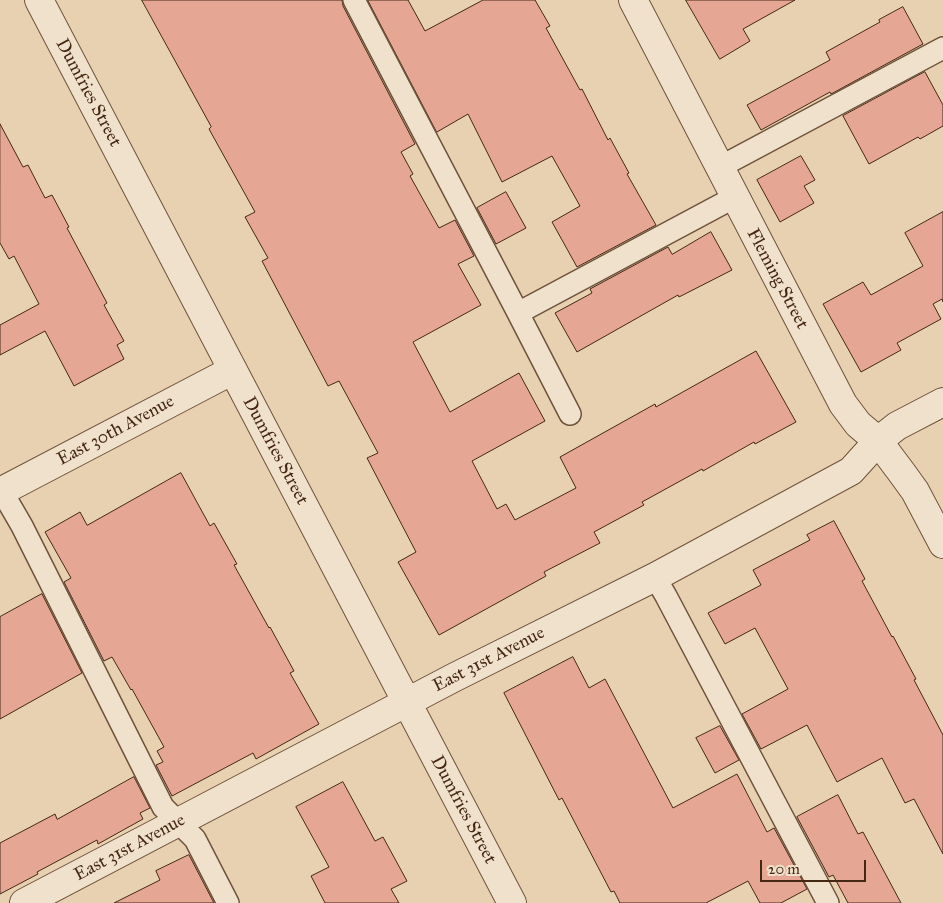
<!DOCTYPE html>
<style>
body{margin:0}
#map{position:relative;width:943px;height:903px;overflow:hidden;background:#e8d1b1;font-family:"IM FELL Great Primer",serif}
canvas{display:block}
.scale{position:absolute;left:760px;top:860px;width:106px;height:22px;box-sizing:border-box;border:2px solid #452814;border-top:0;padding-left:6px;font-size:15px;line-height:18px;white-space:nowrap;color:#452814;-webkit-text-stroke:4px #f0e1cc;paint-order:stroke}
</style>
<div id="map">
<canvas width="943" height="903"></canvas>
<div class="scale">20 m</div>
</div>
<script>
const ctx = document.querySelector('canvas').getContext('2d');
ctx.lineJoin = 'round';
function fill(path, color) { ctx.fillStyle = color; ctx.fill(path, 'evenodd'); }
function strokePath(path, color, width, dash) { ctx.strokeStyle = color; ctx.lineWidth = width; ctx.lineCap = dash ? 'butt' : 'round'; ctx.setLineDash(dash || []); ctx.stroke(path); }
function write(font, color, halo, rows, align = 'center') {
  ctx.font = font + ' "IM FELL Great Primer",serif'; ctx.lineWidth = 4; ctx.setLineDash([]); ctx.textBaseline = 'middle'; ctx.strokeStyle = halo; ctx.fillStyle = color; for (const [text, x, y, turn = 0] of rows) {
    ctx.save(); ctx.translate(x, y); ctx.rotate((+turn || 0) * Math.PI / 180); ctx.textAlign = isNaN(turn) ? turn : align; if (halo) ctx.strokeText(text, 0, 0); ctx.fillText(text, 0, 0); ctx.restore();
  }
}
const building = new Path2D(`
 M 142,0 L 342,0 L 343,6 L 415,144 L 401,152 L 413,174 L 410,176 L 439,228 L 455,220 L 474,256 L 458,264 L 481,305 L 413,342 L 450,412 L 519,373 L 545,421 L 472,461 L 497,509 L 506,504 L 515,520 L 576,488 L 560,457 L 655,404 L 656,407 L 756,351 L 796,422 L 755,444 L 754,442 L 703,471 L 702,469 L 642,502 L 644,505 L 594,532 L 600,543 L 544,572 L 546,576 L 439,635 L 398,562 L 416,552 L 367,458 L 378,453 L 339,381 L 328,386 L 262,261 L 268,258 L 245,217 L 255,212 L 209,129 L 211,127 Z
 M 368,0 L 408,0 L 425,31 L 483,0 L 535,0 L 550,26 L 546,28 L 580,90 L 582,89 L 608,140 L 610,138 L 629,173 L 627,174 L 656,225 L 577,267 L 552,222 L 580,206 L 552,156 L 502,182 L 468,114 L 437,132 Z
 M 686,0 L 795,0 L 743,29 L 750,41 L 720,59 Z
 M 903,7 L 923,44 L 831,94 L 830,92 L 761,130 L 747,105 L 830,60 L 826,52 L 880,22 L 879,20 Z
 M 925,72 L 943,105 L 943,126 L 920,139 L 918,137 L 869,164 L 843,116 Z
 M 0,124 L 23,167 L 28,165 L 45,198 L 52,195 L 69,227 L 67,228 L 107,303 L 104,305 L 124,341 L 117,345 L 124,359 L 74,386 L 45,331 L 0,355 L 0,325 L 39,304 L 14,256 L 9,259 L 0,243 Z
 M 801,156 L 815,180 L 804,186 L 814,203 L 780,222 L 757,180 Z
 M 506,192 L 526,228 L 496,244 L 477,208 Z
 M 943,212 L 943,302 L 942,299 L 933,304 L 941,319 L 897,343 L 901,350 L 861,372 L 823,304 L 863,282 L 871,295 L 923,266 L 905,233 Z
 M 711,232 L 732,270 L 679,297 L 678,295 L 577,352 L 555,313 L 592,293 L 590,289 L 668,247 L 672,254 Z
 M 181,473 L 210,526 L 214,523 L 237,564 L 234,565 L 269,628 L 270,627 L 294,671 L 290,673 L 319,724 L 256,759 L 253,753 L 172,796 L 156,765 L 163,762 L 157,751 L 164,747 L 132,689 L 131,690 L 112,657 L 104,661 L 64,582 L 71,578 L 45,532 L 80,512 L 87,525 Z
 M 834,521 L 865,579 L 862,581 L 892,637 L 893,636 L 916,679 L 914,680 L 943,735 L 943,854 L 914,799 L 905,803 L 882,758 L 837,782 L 807,725 L 761,749 L 742,714 L 788,689 L 755,628 L 725,644 L 708,613 L 761,585 L 753,570 L 810,540 L 807,535 Z
 M 42,594 L 82,673 L 0,719 L 0,617 Z
 M 573,657 L 589,688 L 605,679 L 673,808 L 737,774 L 767,832 L 774,828 L 807,889 L 781,903 L 760,903 L 748,881 L 706,903 L 620,903 L 614,891 L 611,892 L 562,798 L 559,800 L 504,693 Z
 M 720,726 L 739,760 L 715,773 L 696,738 Z
 M 134,777 L 150,808 L 140,813 L 143,819 L 98,844 L 97,840 L 37,872 L 38,874 L 0,894 L 0,843 L 55,814 L 57,819 Z
 M 343,782 L 375,841 L 383,837 L 407,881 L 391,889 L 399,903 L 325,903 L 311,876 L 329,867 L 296,807 Z
 M 838,795 L 858,834 L 863,832 L 901,903 L 848,903 L 833,875 L 829,877 L 797,817 Z
 M 189,855 L 214,903 L 114,903 L 160,880 L 156,871 Z`);
const service = new Path2D(`
 M 354,0 L 518,313 L 735,197
 M 720,167 L 943,48
 M 518,313 L 570,414
 M 0,488 L 22,526 L 163,807 L 195,839 L 228,903
 M 655,577 L 666,596 L 828,903`);
const minor = new Path2D(`
 M 39,0 L 512,903
 M 633,0 L 843,404 L 858,424 L 878,441 L 902,473 L 915,491 L 943,544
 M 0,492 L 233,370
 M 24,903 L 455,677 L 655,577 L 851,471 L 878,441 L 897,426 L 943,402`);
const streetNames = [
 ["Dumfries Street",88,93,62],
 ["Fleming Street",777,279,62],
 ["East 30th Avenue",116,431,-28],
 ["Dumfries Street",275,451,62],
 ["East 31st Avenue",489,660,-27],
 ["Dumfries Street",463,810,62],
 ["East 31st Avenue",130,848,-28]
];
fill(building, '#e6a694');
strokePath(building, '#452814', 1);
strokePath(service, '#6e523b', 24);
strokePath(minor, '#6e523b', 30);
strokePath(service, '#f0e1cc', 21);
strokePath(minor, '#f0e1cc', 28);
write('18px', '#452814', '#f0e1cc', streetNames);
</script>
